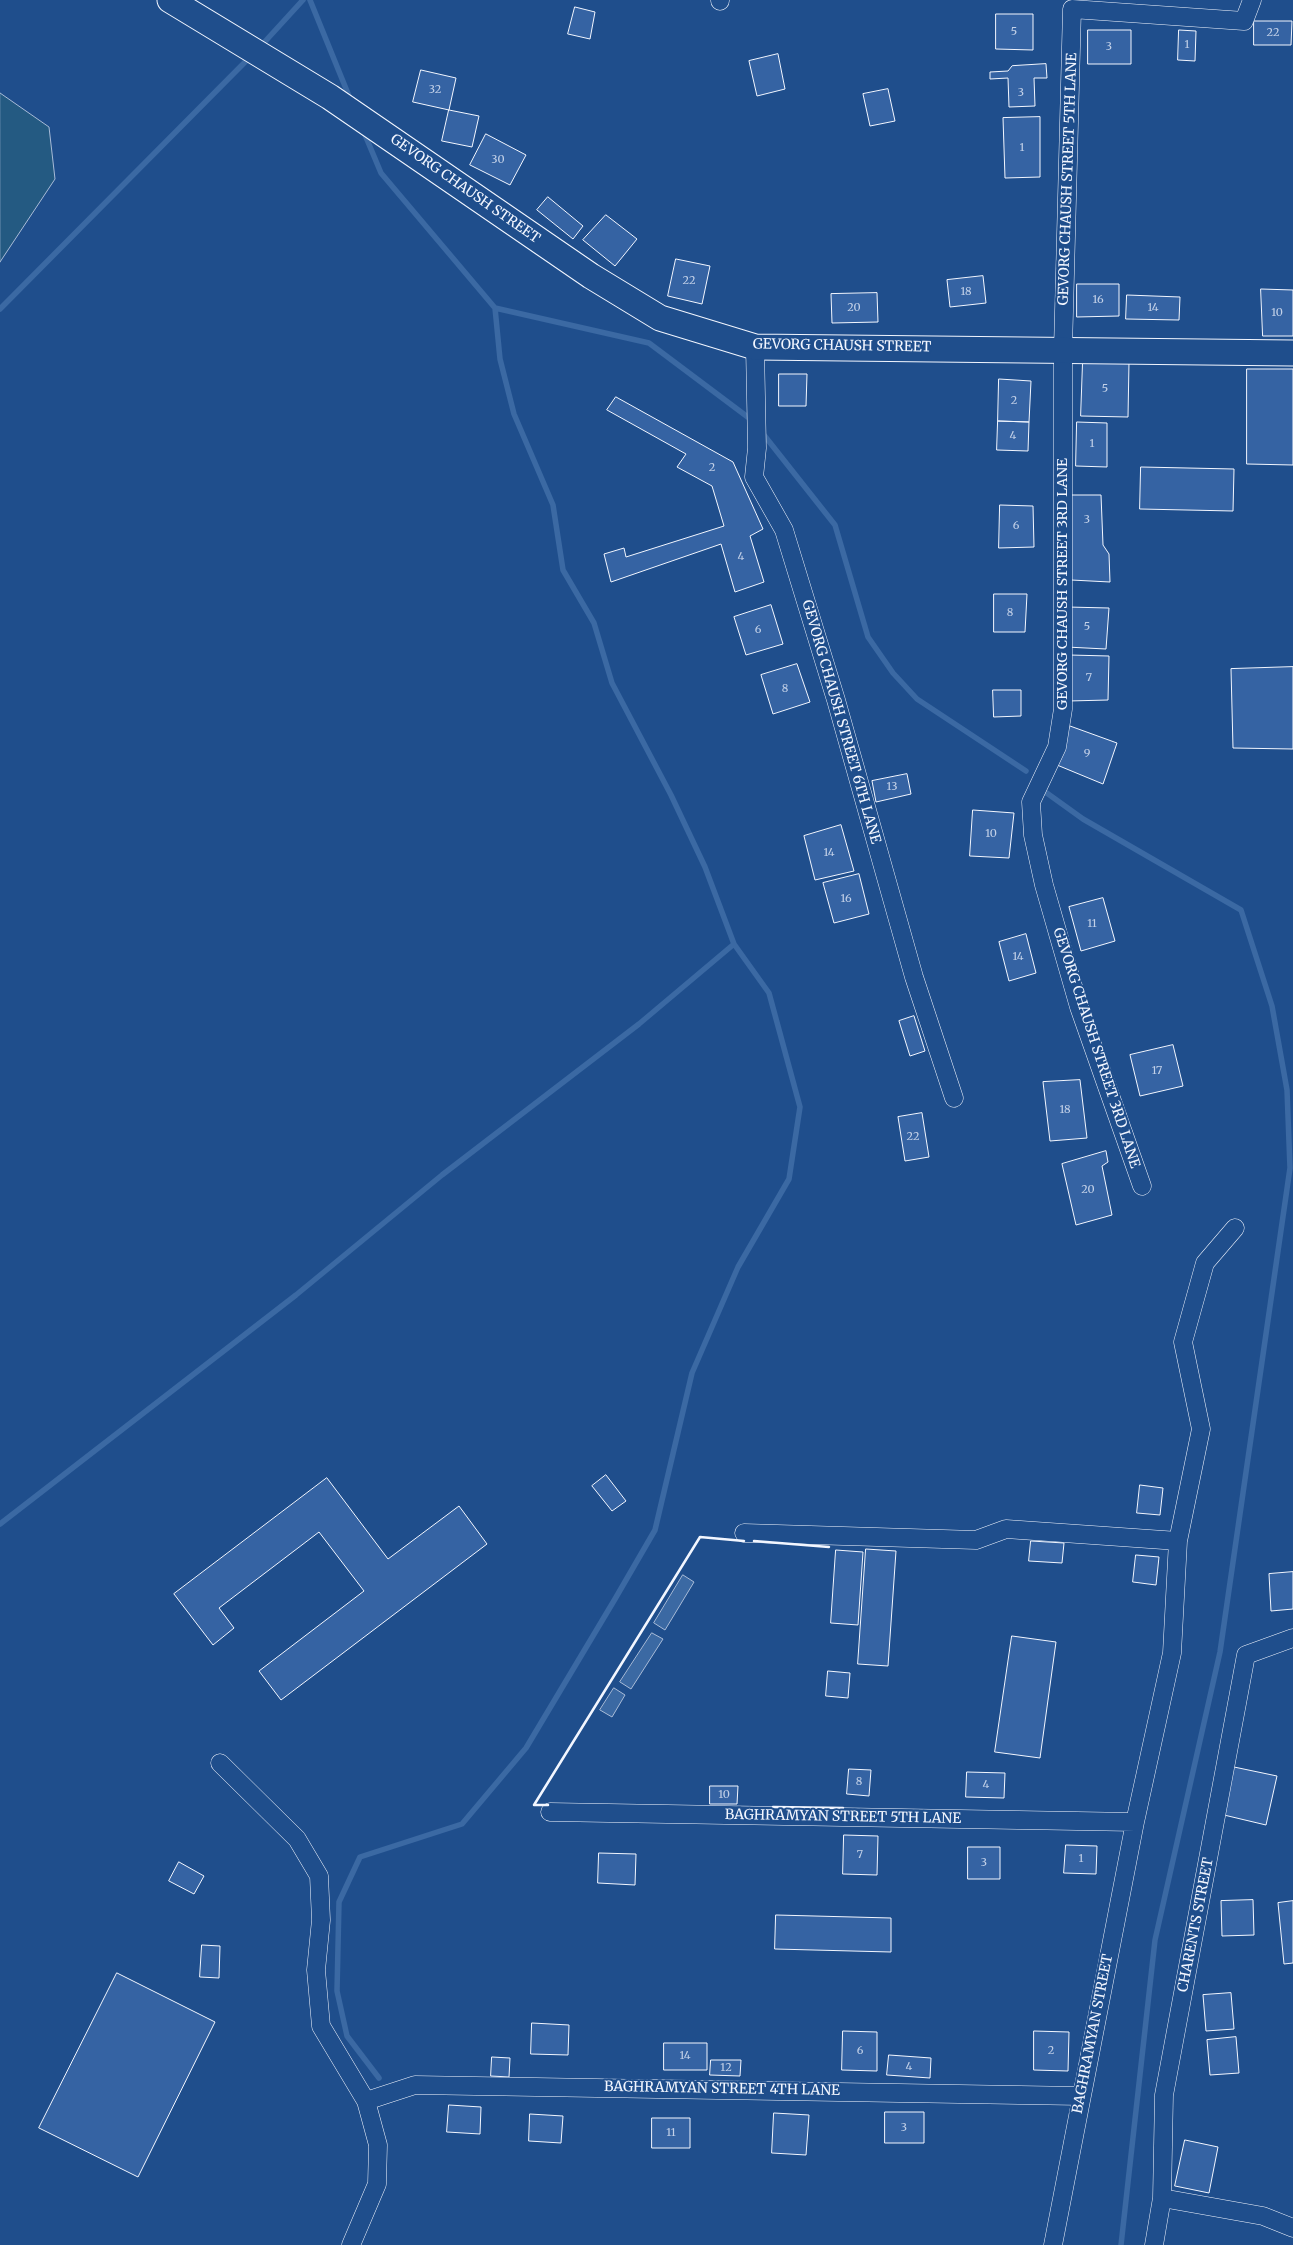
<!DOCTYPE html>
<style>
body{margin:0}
canvas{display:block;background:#1f4e8c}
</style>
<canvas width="1293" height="2245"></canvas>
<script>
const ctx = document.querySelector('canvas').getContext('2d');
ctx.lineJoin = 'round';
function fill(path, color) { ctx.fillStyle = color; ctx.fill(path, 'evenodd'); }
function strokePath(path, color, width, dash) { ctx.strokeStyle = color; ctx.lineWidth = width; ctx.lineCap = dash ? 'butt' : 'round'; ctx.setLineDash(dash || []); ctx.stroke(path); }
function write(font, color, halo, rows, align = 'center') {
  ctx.font = font + ' Merriweather,serif'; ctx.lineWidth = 4; ctx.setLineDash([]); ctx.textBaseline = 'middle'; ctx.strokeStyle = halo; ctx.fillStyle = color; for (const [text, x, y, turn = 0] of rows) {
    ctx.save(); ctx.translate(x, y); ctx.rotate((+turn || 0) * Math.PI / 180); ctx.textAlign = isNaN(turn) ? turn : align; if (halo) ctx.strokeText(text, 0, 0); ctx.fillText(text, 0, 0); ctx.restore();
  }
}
const green = new Path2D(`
 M 0,93 L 49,127 L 55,179 L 0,262 Z`);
const water = new Path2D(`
 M 683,1575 L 694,1582 L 665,1630 L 654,1623 Z
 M 652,1633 L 663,1639 L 631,1689 L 620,1682 Z
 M 614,1688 L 625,1695 L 612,1717 L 600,1710 Z`);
const stream = new Path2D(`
 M 310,0 L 351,101
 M 260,47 L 303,0
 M 363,130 L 381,173 L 495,308 L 649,343 L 753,421
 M 0,309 L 250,57
 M 760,430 L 835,525 L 868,637 L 893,673 L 917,699 L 1026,771
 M 1044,791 L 1083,819 L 1241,910 L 1272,1006 L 1287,1090 L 1290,1168 L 1220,1652 L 1155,1940 L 1121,2245
 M 0,1524 L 296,1295 L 442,1175 L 639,1024 L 734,944
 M 379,2078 L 347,2036 L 337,1991 L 339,1902 L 360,1857 L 462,1824 L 526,1748 L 615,1599 L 655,1530 L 692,1373 L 738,1267 L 789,1179 L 800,1107 L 769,993 L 734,944 L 705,867 L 671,795 L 612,683 L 594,623 L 563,570 L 553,505 L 514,414 L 500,359 L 495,308`);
const building = new Path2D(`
 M 575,7 L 595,12 L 590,39 L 568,34 Z
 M 996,14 L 1033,14 L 1033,50 L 996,49 Z
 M 1254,21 L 1292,21 L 1291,45 L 1254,45 Z
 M 1088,30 L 1131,30 L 1131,64 L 1088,64 Z
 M 1179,30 L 1196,31 L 1195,61 L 1178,60 Z
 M 778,54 L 785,89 L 757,96 L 749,61 Z
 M 1046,64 L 1047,78 L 1034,78 L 1035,106 L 1009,107 L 1008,78 L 990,79 L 990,72 L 1008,71 L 1012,66 Z
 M 421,70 L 456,78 L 449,110 L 413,102 Z
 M 888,89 L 895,121 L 870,126 L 863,94 Z
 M 449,110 L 479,116 L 472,147 L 442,141 Z
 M 1040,117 L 1040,177 L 1005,178 L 1003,118 Z
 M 486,134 L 526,155 L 510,185 L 470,165 Z
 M 548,197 L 583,226 L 573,239 L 537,210 Z
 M 606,215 L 637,239 L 615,266 L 583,240 Z
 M 676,259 L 710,266 L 702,304 L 668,296 Z
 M 983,276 L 986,303 L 950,307 L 947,280 Z
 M 1077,284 L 1119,284 L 1119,316 L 1077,317 Z
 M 1261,289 L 1293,290 L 1293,336 L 1263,336 Z
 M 877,293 L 878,322 L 832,323 L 831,294 Z
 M 1127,295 L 1180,297 L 1179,320 L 1126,319 Z
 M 1083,361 L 1129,362 L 1128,417 L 1081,416 Z
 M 1247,369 L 1293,369 L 1293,465 L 1247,464 Z
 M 779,374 L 807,374 L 806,406 L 779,406 Z
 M 999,379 L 1031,381 L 1029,422 L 998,421 Z
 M 616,397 L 733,462 L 763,529 L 750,536 L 764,582 L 735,592 L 721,544 L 611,582 L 604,554 L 624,548 L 626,557 L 724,526 L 712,486 L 677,467 L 686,454 L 607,410 Z
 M 998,421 L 1029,422 L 1028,451 L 997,450 Z
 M 1077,422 L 1107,423 L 1107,467 L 1076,466 Z
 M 1141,467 L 1234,469 L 1233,511 L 1140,509 Z
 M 1071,495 L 1101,495 L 1103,545 L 1109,554 L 1110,582 L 1071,580 Z
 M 1000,505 L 1033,506 L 1034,547 L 999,548 Z
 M 994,594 L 1027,594 L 1025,632 L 994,632 Z
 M 771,605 L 783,644 L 746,655 L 734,617 Z
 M 1067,607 L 1109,608 L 1106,649 L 1066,647 Z
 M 1069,655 L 1109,656 L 1108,700 L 1069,701 Z
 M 797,664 L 810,702 L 773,714 L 761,675 Z
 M 1293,667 L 1293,749 L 1233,748 L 1231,669 Z
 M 993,690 L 1021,690 L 1021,716 L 994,717 Z
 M 1070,726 L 1117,743 L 1103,784 L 1057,765 Z
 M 907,774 L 911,794 L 876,802 L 872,781 Z
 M 973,810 L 1014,813 L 1009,858 L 970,856 Z
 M 841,825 L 854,871 L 815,880 L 804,836 Z
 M 859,874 L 869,914 L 834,923 L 823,883 Z
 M 1103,898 L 1115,941 L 1081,951 L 1069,907 Z
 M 1026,934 L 1036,973 L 1009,981 L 999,942 Z
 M 914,1016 L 925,1051 L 910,1056 L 899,1021 Z
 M 1173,1045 L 1183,1086 L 1140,1096 L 1130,1055 Z
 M 1080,1080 L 1087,1138 L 1050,1141 L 1043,1082 Z
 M 922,1113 L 929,1157 L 905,1161 L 898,1117 Z
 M 1106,1151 L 1108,1162 L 1102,1166 L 1112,1215 L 1076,1225 L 1062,1164 Z
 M 606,1475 L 626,1501 L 612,1511 L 592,1486 Z
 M 327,1478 L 388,1559 L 459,1506 L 487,1544 L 281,1700 L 259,1671 L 364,1591 L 319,1532 L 219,1608 L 234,1628 L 213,1645 L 174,1594 Z
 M 1140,1485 L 1163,1488 L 1160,1515 L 1137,1513 Z
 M 1031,1541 L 1064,1543 L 1062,1563 L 1029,1561 Z
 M 866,1549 L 896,1551 L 888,1666 L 858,1664 Z
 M 836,1550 L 863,1552 L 858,1625 L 831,1623 Z
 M 1136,1555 L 1159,1557 L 1156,1585 L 1133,1582 Z
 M 1293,1572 L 1293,1609 L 1271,1611 L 1269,1574 Z
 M 1012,1636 L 1056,1642 L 1040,1758 L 995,1752 Z
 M 828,1671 L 850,1673 L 848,1698 L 826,1696 Z
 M 1234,1767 L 1277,1776 L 1266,1825 L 1224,1815 Z
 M 849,1769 L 871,1770 L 869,1796 L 847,1794 Z
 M 967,1772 L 1005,1773 L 1004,1798 L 966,1797 Z
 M 710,1786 L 738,1786 L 737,1804 L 710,1804 Z
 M 844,1835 L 878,1836 L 877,1875 L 843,1874 Z
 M 1066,1845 L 1097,1846 L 1096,1874 L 1064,1873 Z
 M 968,1847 L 1000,1847 L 1000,1879 L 968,1879 Z
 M 599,1853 L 636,1854 L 635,1885 L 598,1883 Z
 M 179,1862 L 204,1876 L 194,1894 L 169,1881 Z
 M 1253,1900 L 1254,1935 L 1222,1936 L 1221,1901 Z
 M 1293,1901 L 1293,1963 L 1284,1964 L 1278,1903 Z
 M 776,1915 L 891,1918 L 891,1952 L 775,1949 Z
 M 202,1945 L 220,1946 L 219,1978 L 200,1977 Z
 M 117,1973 L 215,2022 L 138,2177 L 39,2128 Z
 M 1231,1993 L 1234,2029 L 1206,2031 L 1203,1995 Z
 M 532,2023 L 569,2025 L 568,2055 L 531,2054 Z
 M 843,2031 L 877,2032 L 877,2071 L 842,2070 Z
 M 1034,2031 L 1069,2032 L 1068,2071 L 1034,2070 Z
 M 1236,2037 L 1239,2073 L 1210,2075 L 1207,2040 Z
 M 664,2043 L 707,2043 L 707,2070 L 664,2070 Z
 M 889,2055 L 931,2058 L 930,2078 L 887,2075 Z
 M 492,2057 L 510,2058 L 509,2077 L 491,2076 Z
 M 711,2060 L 741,2060 L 740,2076 L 710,2075 Z
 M 449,2105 L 481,2107 L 480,2134 L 447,2132 Z
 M 885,2112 L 924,2112 L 924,2143 L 885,2143 Z
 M 774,2113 L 809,2115 L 806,2155 L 772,2153 Z
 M 530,2114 L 563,2116 L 561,2143 L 529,2141 Z
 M 652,2118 L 690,2118 L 690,2148 L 652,2148 Z
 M 1185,2140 L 1218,2147 L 1209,2193 L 1175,2186 Z`);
const minor = new Path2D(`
 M 720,1 L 720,0
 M 755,347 L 757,448 L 754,477 L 784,530 L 836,700 L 914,977 L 954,1098
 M 1142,1186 L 1079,1007 L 1044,885 L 1033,835 L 1031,802 L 1057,747 L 1063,709 L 1063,349 L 1072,9 L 1244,21 L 1252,0
 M 744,1533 L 976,1540 L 1006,1529 L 1178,1541
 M 220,1763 L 297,1839 L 319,1876 L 321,1920 L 316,1970 L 321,2026 L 366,2101 L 378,2145 L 377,2184 L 351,2245
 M 550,1812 L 1135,1822
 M 366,2101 L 415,2085 L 1080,2096
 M 1162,2198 L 1263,2216 L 1293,2228
 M 1053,2245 L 1135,1822 L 1172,1653 L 1178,1541 L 1201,1429 L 1183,1342 L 1205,1263 L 1235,1228
 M 1154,2245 L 1162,2198 L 1164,2095 L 1246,1655 L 1293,1638`);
const secondary = new Path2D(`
 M 170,0 L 330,97 L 591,276 L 660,318 L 755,347 L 1293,353`);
const wall = new Path2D(`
 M 754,1541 L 829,1547
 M 548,1805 L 534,1805 L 700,1537 L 744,1541
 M 773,1807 L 843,1808`);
const numberNames = [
 ["5",1014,32],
 ["22",1273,33],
 ["1",1187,45],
 ["3",1109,47],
 ["32",435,90],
 ["3",1021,93],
 ["1",1022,148],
 ["30",498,160],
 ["22",689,281],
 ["18",966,292],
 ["16",1098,300],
 ["20",854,308],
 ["14",1153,308],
 ["10",1277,313],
 ["5",1105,389],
 ["2",1014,401],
 ["4",1013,436],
 ["1",1092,444],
 ["2",712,468],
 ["3",1087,520],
 ["6",1016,526],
 ["4",741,557],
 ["8",1010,613],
 ["5",1087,627],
 ["6",758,630],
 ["7",1089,678],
 ["8",785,689],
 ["9",1087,754],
 ["13",892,787],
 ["10",991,834],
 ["14",829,853],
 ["16",846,899],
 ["11",1092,924],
 ["14",1018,957],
 ["17",1157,1071],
 ["18",1065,1110],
 ["22",913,1137],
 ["20",1088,1190],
 ["8",859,1782],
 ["4",986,1785],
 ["10",724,1795],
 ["7",860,1855],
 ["1",1081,1859],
 ["3",984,1863],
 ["6",860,2051],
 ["2",1051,2051],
 ["14",685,2056],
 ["4",909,2067],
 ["12",726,2068],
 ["3",904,2128],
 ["11",671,2133]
];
const streetNames = [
 ["GEVORG CHAUSH STREET 5TH LANE",1068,179,-88],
 ["GEVORG CHAUSH STREET",465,189,35],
 ["GEVORG CHAUSH STREET",842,346,1],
 ["GEVORG CHAUSH STREET 3RD LANE",1063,584,-90],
 ["GEVORG CHAUSH STREET 6TH LANE",841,722,74],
 ["GEVORG CHAUSH STREET 3RD LANE",1096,1048,72],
 ["BAGHRAMYAN STREET 5TH LANE",843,1817,1],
 ["CHARENTS STREET",1196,1925,-79],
 ["BAGHRAMYAN STREET",1093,2034,-79],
 ["BAGHRAMYAN STREET 4TH LANE",722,2089,1]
];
fill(green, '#245a82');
strokePath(green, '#a8bbd7', 1);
fill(water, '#3b69a3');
strokePath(water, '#a8bbd7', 1);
strokePath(stream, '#3b69a3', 5.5);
fill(building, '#3563a3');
strokePath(building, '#f2f6ff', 1);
strokePath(minor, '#f2f6ff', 19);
strokePath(secondary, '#f2f6ff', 27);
strokePath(minor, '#1f4e8c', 18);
strokePath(secondary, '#1f4e8c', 25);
strokePath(wall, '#f2f6ff', 2.5);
write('11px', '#c3d1e8', null, numberNames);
write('14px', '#f2f6ff', '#1f4e8c', streetNames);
</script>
